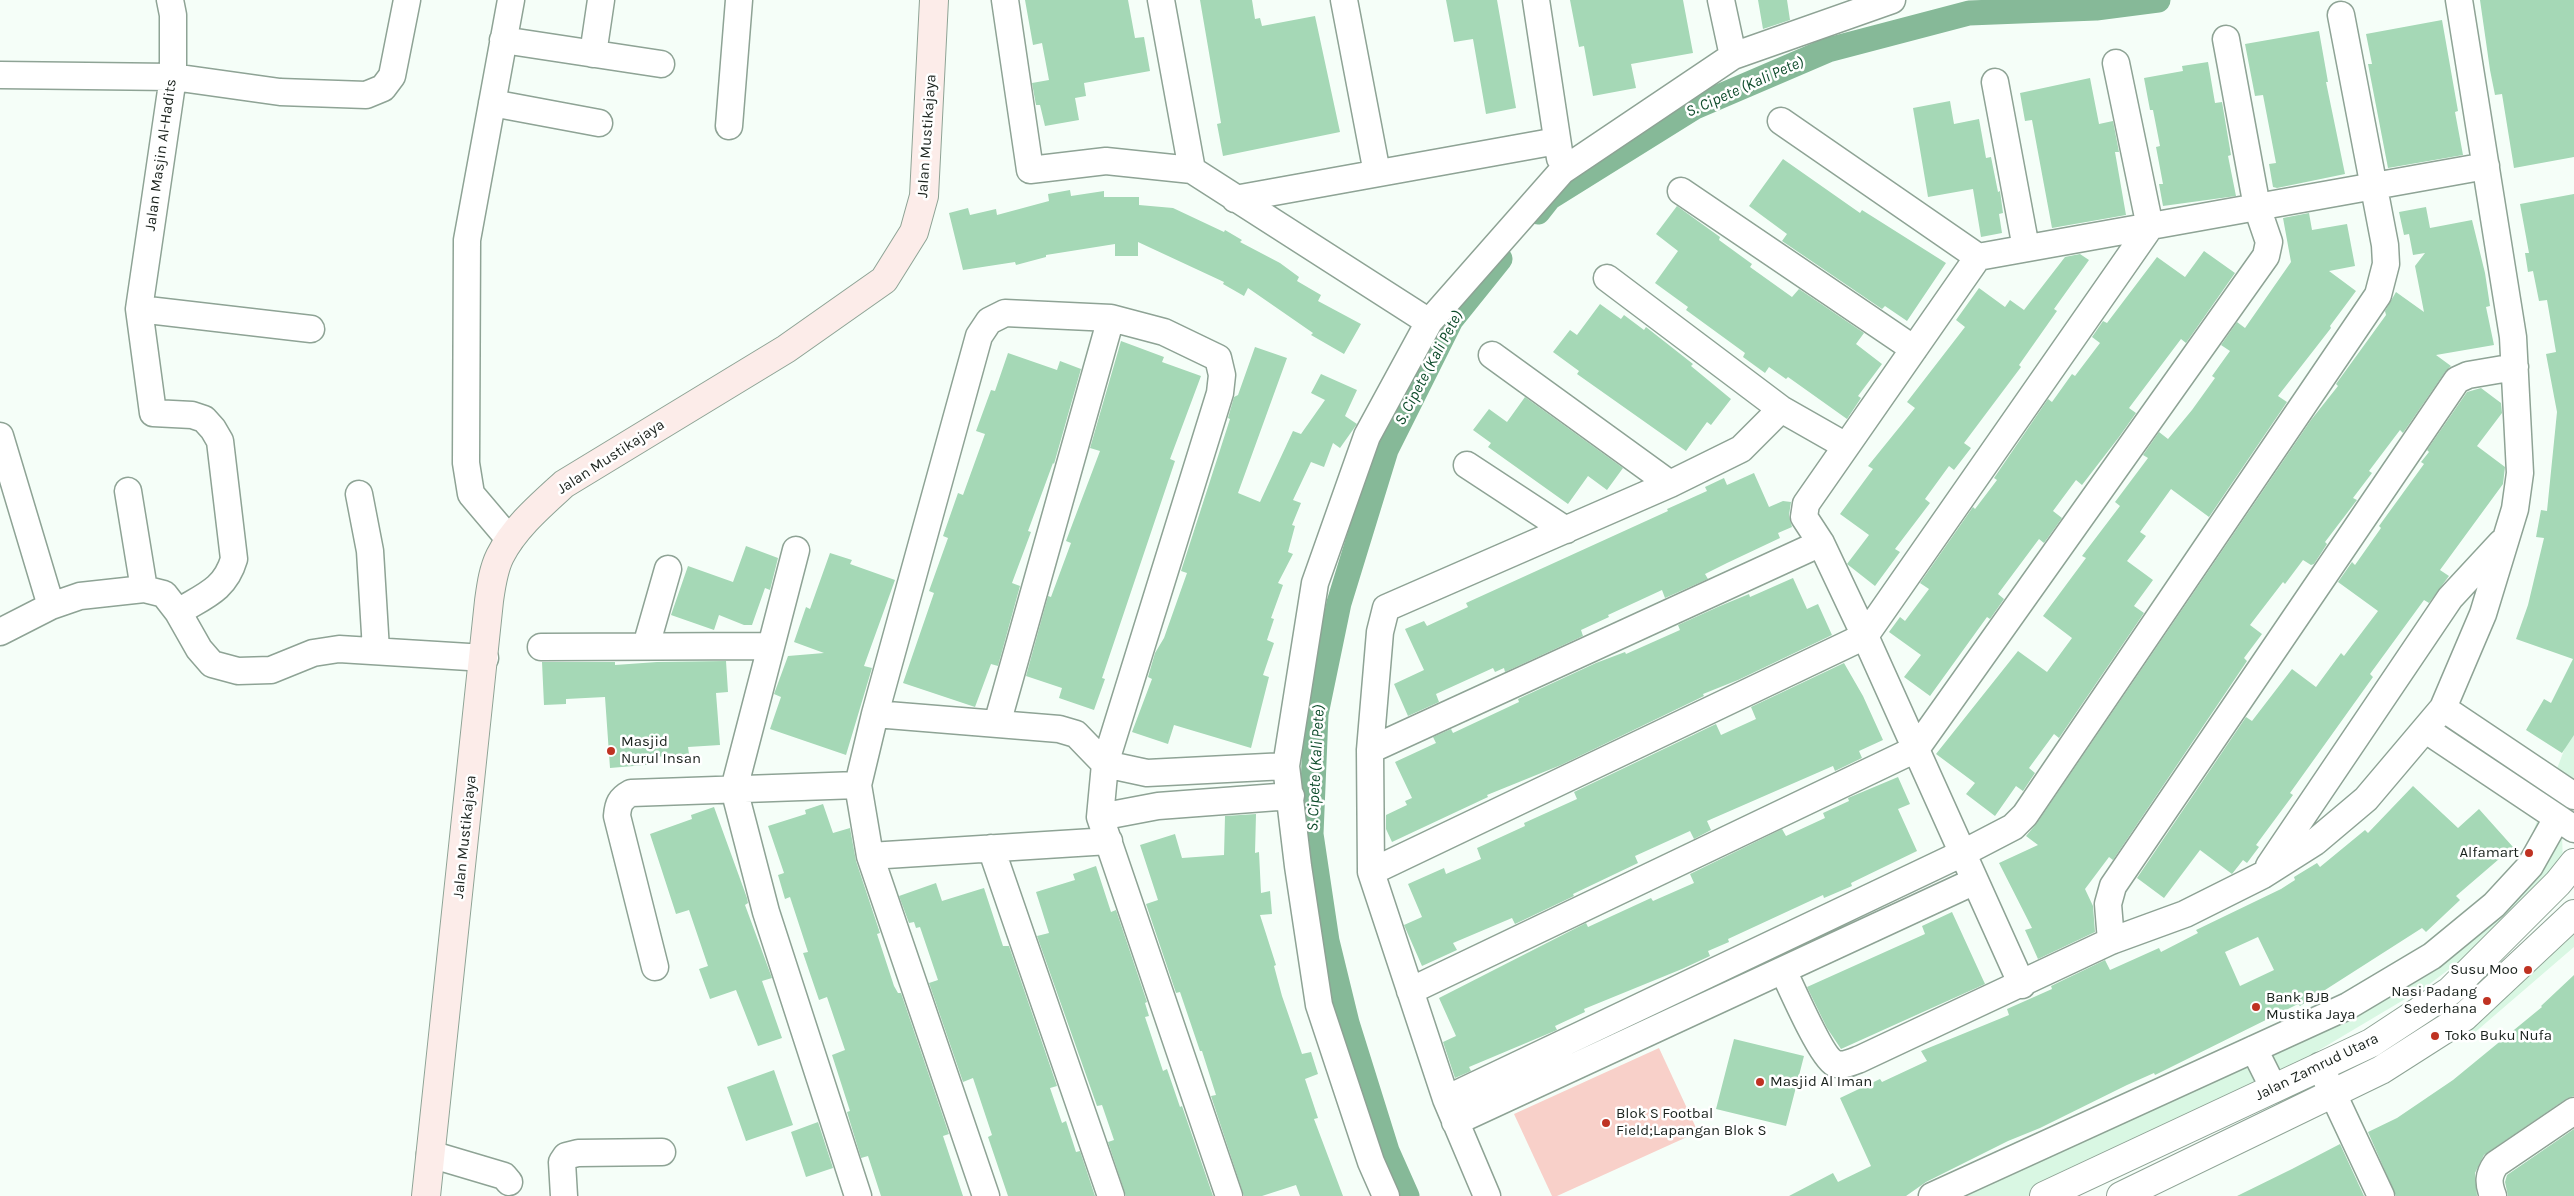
<!DOCTYPE html>
<style>
body{margin:0}
canvas{display:block;background:#f5fef8}
</style>
<canvas width="2574" height="1196"></canvas>
<script>
const ctx = document.querySelector('canvas').getContext('2d');
ctx.lineJoin = 'round';
function fill(path, color) { ctx.fillStyle = color; ctx.fill(path, 'evenodd'); }
function strokePath(path, color, width, dash) { ctx.strokeStyle = color; ctx.lineWidth = width; ctx.lineCap = dash ? 'butt' : 'round'; ctx.setLineDash(dash || []); ctx.stroke(path); }
function write(font, color, halo, rows, align = 'center') {
  ctx.font = font + ' Karla,sans-serif'; ctx.lineWidth = 5; ctx.setLineDash([]); ctx.textBaseline = 'middle'; ctx.strokeStyle = halo; ctx.fillStyle = color; for (const [text, x, y, turn = 0] of rows) {
    ctx.save(); ctx.translate(x, y); ctx.rotate((+turn || 0) * Math.PI / 180); ctx.textAlign = isNaN(turn) ? turn : align; if (halo) ctx.strokeText(text, 0, 0); ctx.fillText(text, 0, 0); ctx.restore();
  }
}
const built = new Path2D(`
 M 2574,724 L 2574,804 L 2562,830 L 2563,871 L 2477,948 L 2427,986 L 2311,1055 L 2028,1196 L 1946,1196 L 2343,1003 L 2472,909 L 2523,858 Z
 M 2574,911 L 2574,947 L 2466,1040 L 2445,1019 Z`);
const green = new Path2D(`
 M 1659,1048 L 1698,1132 L 1557,1196 L 1552,1196 L 1514,1114 Z`);
const canal = new Path2D(`
 M 1538,212 L 1549,198 L 1695,107 L 1828,50 L 1969,13 L 2096,8 L 2158,0
 M 1407,1196 L 1387,1151 L 1347,1023 L 1327,941 L 1311,834 L 1316,714 L 1339,603 L 1386,450 L 1451,320 L 1500,259`);
const building = new Path2D(`
 M 1025,0 L 1128,0 L 1135,38 L 1144,37 L 1150,71 L 1084,83 L 1086,96 L 1075,98 L 1079,120 L 1045,126 L 1040,105 L 1036,105 L 1032,83 L 1049,80 L 1042,43 L 1033,45 Z
 M 1200,0 L 1252,0 L 1255,19 L 1260,18 L 1262,26 L 1315,16 L 1340,132 L 1223,156 L 1217,124 L 1221,123 Z
 M 1446,0 L 1497,0 L 1516,108 L 1486,114 L 1473,39 L 1454,42 Z
 M 1570,0 L 1683,0 L 1693,53 L 1631,64 L 1636,88 L 1593,96 L 1584,46 L 1579,47 Z
 M 1758,0 L 1787,0 L 1790,20 L 1763,29 Z
 M 2480,0 L 2574,0 L 2574,157 L 2514,168 L 2502,94 L 2495,95 L 2490,70 Z
 M 2442,20 L 2458,111 L 2455,112 L 2463,155 L 2388,168 L 2368,64 L 2372,64 L 2366,34 Z
 M 2319,31 L 2328,82 L 2326,82 L 2345,174 L 2277,188 L 2273,187 L 2269,164 L 2276,163 L 2263,95 L 2255,96 L 2245,44 Z
 M 2208,62 L 2215,103 L 2222,102 L 2231,155 L 2228,156 L 2236,196 L 2163,206 L 2159,184 L 2163,184 L 2156,147 L 2160,146 L 2153,110 L 2150,110 L 2144,78 L 2183,71 L 2182,66 Z
 M 2090,78 L 2099,124 L 2113,121 L 2119,152 L 2115,152 L 2126,215 L 2052,228 L 2032,120 L 2025,121 L 2020,93 Z
 M 1950,101 L 1954,124 L 1979,119 L 1986,158 L 1991,157 L 1998,192 L 2000,191 L 2003,213 L 1999,214 L 2002,233 L 1981,237 L 1973,189 L 1928,197 L 1913,108 Z
 M 1783,159 L 1860,213 L 1862,210 L 1946,263 L 1907,321 L 1885,306 L 1882,309 L 1782,241 L 1787,234 L 1749,206 Z
 M 1070,190 L 1071,196 L 1104,191 L 1104,197 L 1139,197 L 1139,205 L 1173,208 L 1224,232 L 1225,230 L 1242,240 L 1240,242 L 1280,263 L 1299,277 L 1297,281 L 1321,295 L 1318,301 L 1361,324 L 1344,354 L 1311,335 L 1313,333 L 1248,288 L 1244,296 L 1223,284 L 1224,282 L 1138,242 L 1138,256 L 1115,256 L 1115,244 L 1046,255 L 1046,257 L 1016,265 L 1015,262 L 963,270 L 949,213 L 968,208 L 970,215 L 996,209 L 997,215 L 1049,201 L 1048,194 Z
 M 2574,194 L 2574,735 L 2562,753 L 2526,730 L 2544,699 L 2551,703 L 2573,659 L 2516,639 L 2528,605 L 2544,538 L 2536,537 L 2541,510 L 2547,511 L 2557,412 L 2546,354 L 2556,352 L 2547,300 L 2539,301 L 2533,271 L 2528,272 L 2525,253 L 2529,253 L 2520,204 Z
 M 1677,206 L 1720,237 L 1719,240 L 1752,264 L 1750,267 L 1792,297 L 1799,289 L 1864,333 L 1856,344 L 1882,364 L 1858,396 L 1861,398 L 1847,419 L 1788,377 L 1786,379 L 1769,367 L 1765,373 L 1743,357 L 1745,353 L 1686,310 L 1688,307 L 1655,283 L 1678,251 L 1656,234 Z
 M 2426,207 L 2430,228 L 2472,220 L 2485,273 L 2490,306 L 2486,307 L 2494,345 L 2436,355 L 2451,366 L 2445,372 L 2403,433 L 2400,430 L 2369,471 L 2372,473 L 2353,498 L 2357,500 L 2325,542 L 2327,544 L 2314,564 L 2311,565 L 2303,560 L 2285,584 L 2283,582 L 2250,625 L 2262,634 L 2244,658 L 2247,661 L 2113,860 L 2109,857 L 2085,889 L 2093,906 L 2095,932 L 2038,959 L 2025,930 L 2032,928 L 1999,863 L 2038,845 L 2026,836 L 2037,823 L 2311,420 L 2338,386 L 2336,384 L 2386,315 L 2385,311 L 2396,292 L 2424,312 L 2415,266 L 2425,253 L 2413,255 L 2409,234 L 2404,235 L 2399,212 Z
 M 2309,213 L 2312,230 L 2347,224 L 2355,266 L 2329,271 L 2356,291 L 2330,326 L 2331,328 L 2278,396 L 2287,402 L 2209,517 L 2171,489 L 2140,532 L 2146,536 L 2127,561 L 2153,580 L 2134,606 L 2144,613 L 2059,738 L 2054,734 L 2029,768 L 2035,773 L 2023,791 L 2016,786 L 1995,816 L 1966,794 L 1975,783 L 1936,754 L 2018,651 L 2047,672 L 2072,638 L 2043,616 L 2086,558 L 2082,556 L 2120,506 L 2115,502 L 2148,458 L 2143,455 L 2159,432 L 2168,439 L 2192,410 L 2215,378 L 2212,376 L 2230,351 L 2221,345 L 2237,322 L 2245,328 L 2291,262 L 2283,218 Z
 M 2204,251 L 2235,273 L 2186,343 L 2181,339 L 2129,408 L 2136,413 L 2119,437 L 2082,485 L 2076,480 L 2053,511 L 2062,518 L 2044,543 L 2039,539 L 1998,594 L 2004,599 L 1990,619 L 1987,617 L 1930,696 L 1904,677 L 1921,655 L 1889,632 L 1900,617 L 1905,621 L 1929,589 L 1920,583 L 1973,507 L 1975,509 L 1997,480 L 1994,478 L 2048,399 L 2052,402 L 2072,374 L 2075,376 L 2100,343 L 2092,337 L 2103,321 L 2107,323 L 2157,257 L 2185,277 Z
 M 2080,254 L 2089,260 L 2054,309 L 2057,311 L 2019,365 L 2021,367 L 1964,443 L 1971,448 L 1954,470 L 1949,466 L 1925,499 L 1930,503 L 1895,549 L 1900,552 L 1875,586 L 1847,564 L 1869,535 L 1840,514 L 1873,469 L 1868,466 L 1915,408 L 1907,402 L 1965,327 L 1956,320 L 1979,288 L 2005,307 L 2010,300 L 2024,310 L 2065,257 Z
 M 1600,304 L 1621,319 L 1624,315 L 1644,330 L 1646,327 L 1693,364 L 1691,366 L 1731,399 L 1711,425 L 1707,422 L 1686,451 L 1577,374 L 1579,371 L 1553,352 L 1570,330 L 1577,335 Z
 M 1121,341 L 1164,357 L 1162,362 L 1201,376 L 1170,459 L 1175,461 L 1102,678 L 1105,679 L 1094,710 L 1059,698 L 1062,688 L 1026,676 L 1048,596 L 1051,597 L 1071,543 L 1066,541 L 1100,451 L 1090,448 Z
 M 1255,347 L 1287,358 L 1238,493 L 1260,502 L 1293,431 L 1301,434 L 1325,400 L 1311,393 L 1321,374 L 1357,390 L 1345,416 L 1357,424 L 1340,448 L 1333,443 L 1324,467 L 1311,462 L 1293,500 L 1301,503 L 1292,525 L 1295,526 L 1288,552 L 1293,554 L 1278,583 L 1283,585 L 1271,618 L 1274,619 L 1267,640 L 1274,643 L 1263,675 L 1269,677 L 1251,748 L 1174,725 L 1168,744 L 1132,732 L 1152,679 L 1148,677 L 1155,653 L 1164,638 L 1187,573 L 1181,571 L 1230,419 L 1228,418 L 1234,397 L 1238,395 Z
 M 1008,353 L 1057,370 L 1060,361 L 1081,369 L 1054,464 L 1053,463 L 1028,531 L 1031,532 L 1012,583 L 1020,586 L 998,666 L 991,664 L 975,707 L 903,683 L 934,593 L 929,591 L 948,538 L 943,536 L 958,493 L 963,495 L 985,434 L 976,431 L 991,390 L 995,391 Z
 M 2481,388 L 2501,403 L 2502,413 L 2477,446 L 2505,467 L 2503,484 L 2440,570 L 2449,576 L 2429,603 L 2424,600 L 2370,674 L 2373,677 L 2290,793 L 2293,795 L 2256,845 L 2259,847 L 2247,863 L 2243,860 L 2232,874 L 2200,850 L 2164,898 L 2137,878 L 2246,717 L 2252,721 L 2292,669 L 2316,687 L 2341,653 L 2344,656 L 2378,611 L 2338,582 L 2352,562 L 2355,565 L 2381,528 L 2379,526 L 2424,464 L 2421,462 L 2429,452 L 2427,450 L 2467,392 Z
 M 1525,397 L 1623,468 L 1607,490 L 1588,476 L 1568,504 L 1488,447 L 1491,443 L 1473,430 L 1489,409 L 1507,422 Z
 M 1754,473 L 1769,507 L 1783,501 L 1791,502 L 1789,515 L 1792,527 L 1778,533 L 1780,538 L 1727,563 L 1705,574 L 1708,579 L 1665,598 L 1662,590 L 1608,615 L 1609,617 L 1581,630 L 1583,636 L 1505,672 L 1504,668 L 1495,672 L 1493,668 L 1436,694 L 1439,702 L 1408,716 L 1394,684 L 1424,670 L 1405,629 L 1424,621 L 1427,626 L 1468,607 L 1466,603 L 1668,511 L 1667,509 L 1707,491 L 1705,487 L 1724,478 L 1727,485 Z
 M 746,546 L 778,558 L 770,590 L 765,588 L 752,625 L 744,625 L 719,615 L 714,630 L 671,615 L 688,566 L 733,582 Z
 M 830,553 L 852,560 L 850,564 L 895,580 L 864,666 L 872,668 L 846,755 L 770,729 L 781,697 L 774,694 L 788,656 L 824,653 L 794,642 L 806,607 L 810,609 Z
 M 1793,578 L 1807,609 L 1818,604 L 1832,635 L 1738,680 L 1703,694 L 1704,696 L 1561,765 L 1487,795 L 1488,797 L 1392,842 L 1386,829 L 1386,815 L 1407,805 L 1405,801 L 1412,798 L 1395,762 L 1436,743 L 1433,737 L 1451,729 L 1453,733 L 1519,702 L 1518,699 L 1596,663 L 1625,652 L 1626,654 L 1680,630 L 1678,625 L 1720,606 L 1749,594 L 1750,597 Z
 M 726,661 L 728,692 L 716,693 L 720,745 L 688,747 L 689,754 L 656,757 L 657,764 L 610,768 L 605,697 L 566,699 L 566,704 L 544,705 L 542,662 L 615,662 L 615,665 L 657,662 Z
 M 1844,663 L 1863,696 L 1883,740 L 1859,751 L 1862,758 L 1835,771 L 1833,766 L 1707,821 L 1711,830 L 1694,839 L 1690,831 L 1635,856 L 1638,863 L 1573,894 L 1574,896 L 1515,924 L 1512,918 L 1453,943 L 1457,950 L 1422,966 L 1404,925 L 1422,917 L 1408,884 L 1444,868 L 1446,874 L 1481,859 L 1477,848 L 1525,826 L 1524,823 L 1577,799 L 1574,792 L 1716,724 L 1721,735 L 1756,719 L 1751,707 Z
 M 1898,777 L 1910,804 L 1898,809 L 1917,851 L 1851,883 L 1852,886 L 1824,898 L 1823,895 L 1728,939 L 1729,942 L 1708,951 L 1710,956 L 1682,969 L 1584,1009 L 1585,1012 L 1555,1026 L 1557,1030 L 1469,1067 L 1471,1071 L 1455,1078 L 1443,1042 L 1456,1036 L 1439,998 L 1586,923 L 1588,927 L 1651,898 L 1653,901 L 1694,883 L 1690,874 L 1782,829 L 1786,836 L 1825,818 L 1823,813 L 1849,801 L 1848,798 Z
 M 2413,786 L 2458,828 L 2479,809 L 2513,847 L 2456,896 L 2460,900 L 2426,932 L 2422,928 L 2300,1006 L 2298,1004 L 2155,1075 L 2154,1073 L 2127,1085 L 2040,1128 L 2008,1141 L 1926,1182 L 1906,1196 L 1789,1196 L 1833,1173 L 1838,1182 L 1871,1166 L 1840,1098 L 1880,1079 L 1882,1082 L 1927,1061 L 1921,1051 L 2009,1015 L 2007,1009 L 2052,989 L 2051,986 L 2105,960 L 2110,970 L 2159,948 L 2161,952 L 2198,933 L 2196,930 L 2281,889 L 2295,880 L 2294,877 L 2317,863 L 2320,867 L 2365,830 L 2368,833 ZM 2258,937 L 2274,970 L 2240,986 L 2225,952 Z
 M 823,804 L 833,833 L 850,828 L 856,861 L 880,933 L 877,934 L 894,986 L 898,993 L 901,993 L 949,1134 L 943,1136 L 963,1196 L 881,1196 L 868,1156 L 861,1158 L 847,1112 L 850,1111 L 832,1055 L 845,1050 L 827,997 L 819,1000 L 803,953 L 808,952 L 790,897 L 785,899 L 778,875 L 784,873 L 768,826 L 806,814 L 805,810 Z
 M 714,807 L 747,898 L 748,903 L 745,905 L 772,978 L 762,981 L 782,1038 L 758,1046 L 736,990 L 710,999 L 699,969 L 708,966 L 689,910 L 676,914 L 650,834 L 692,819 L 691,815 Z
 M 1256,814 L 1255,853 L 1259,852 L 1261,893 L 1270,891 L 1272,914 L 1260,915 L 1276,965 L 1274,966 L 1282,996 L 1302,1054 L 1311,1052 L 1318,1074 L 1305,1079 L 1318,1118 L 1314,1119 L 1343,1196 L 1300,1196 L 1296,1185 L 1262,1196 L 1244,1196 L 1211,1096 L 1216,1095 L 1202,1051 L 1200,1051 L 1180,992 L 1176,993 L 1146,904 L 1158,900 L 1140,845 L 1175,834 L 1182,858 L 1224,855 L 1225,816 Z
 M 1096,866 L 1111,912 L 1116,910 L 1147,1002 L 1145,1003 L 1149,1016 L 1145,1017 L 1163,1071 L 1167,1069 L 1180,1107 L 1182,1106 L 1213,1196 L 1126,1196 L 1108,1142 L 1114,1140 L 1102,1105 L 1097,1106 L 1037,936 L 1049,933 L 1036,892 L 1075,880 L 1073,874 Z
 M 936,883 L 942,901 L 984,888 L 1003,946 L 1009,946 L 1057,1086 L 1050,1088 L 1062,1123 L 1066,1121 L 1076,1152 L 1080,1151 L 1095,1196 L 1008,1196 L 988,1137 L 992,1135 L 973,1078 L 963,1082 L 929,983 L 938,980 L 920,927 L 916,928 L 914,922 L 909,923 L 899,896 Z
 M 1952,912 L 1985,984 L 1841,1049 L 1827,1028 L 1807,987 L 1925,934 L 1922,926 Z
 M 2574,975 L 2574,1096 L 2566,1099 L 2484,1155 L 2475,1173 L 2477,1196 L 2396,1196 L 2368,1132 L 2397,1118 L 2453,1080 L 2542,1007 L 2541,1006 Z
 M 1734,1039 L 1804,1056 L 1786,1126 L 1716,1109 Z
 M 774,1070 L 793,1125 L 746,1141 L 727,1087 Z
 M 818,1122 L 833,1168 L 806,1177 L 791,1132 Z
 M 2574,1129 L 2574,1196 L 2508,1196 L 2505,1182 L 2507,1175 Z
 M 2340,1144 L 2364,1196 L 2237,1196 L 2292,1169 Z`);
const minor = new Path2D(`
 M 170,0 L 173,15 L 173,77 L 139,309 L 153,413 L 192,415 L 204,419 L 213,429 L 220,441 L 234,559 C 225,590 204,596 178,612
 M 1005,0 L 1030,170 L 1106,161 L 1192,170 L 1429,322
 M 1161,0 L 1192,170
 M 1344,0 L 1377,173
 M 1536,0 L 1560,158
 M 1721,0 L 1733,56
 M 503,40 L 661,64
 M 593,54 L 601,0
 M 0,75 L 173,77 L 280,92 L 366,95 L 383,88 L 392,76 L 407,0
 M 1995,82 L 2026,248
 M 492,103 L 599,123
 M 1781,121 L 1978,257 L 2486,166
 M 729,126 L 739,0
 M 1681,191 L 1914,349
 M 1235,199 L 1557,141
 M 1978,257 L 1806,504 L 1804,517 L 1821,543 L 1865,636 L 2022,985
 M 1607,278 L 1781,409 L 1846,446
 M 139,309 L 311,329
 M 1492,355 L 1670,484
 M 0,436 L 51,606
 M 1467,465 L 1566,530
 M 128,491 L 144,589
 M 359,494 L 370,551 L 376,650
 M 510,540 L 471,494 L 466,463 L 467,240 L 511,0
 M 796,550 L 734,789 L 766,912 L 858,1196
 M 0,632 L 51,606 L 80,596 L 144,589 L 164,594 L 178,612 L 199,649 L 212,664 L 238,671 L 271,670 L 313,653 L 339,649 L 485,658
 M 646,646 L 668,569
 M 541,647 L 771,646
 M 2443,708 L 2574,796
 M 875,714 L 1059,729 L 1076,734 L 1105,764 L 1147,773 L 1286,766
 M 997,724 L 1111,318
 M 2426,730 L 2574,829
 M 1370,750 L 1821,543
 M 1100,817 L 1158,806 L 1291,796
 M 991,848 L 1111,1196
 M 870,856 L 1109,841
 M 2269,866 L 2450,598 L 2501,543
 M 1371,872 L 1865,636 L 2150,227 L 2116,63
 M 2111,941 L 2108,904 L 2113,886 L 2457,380 L 2468,375 L 2515,367
 M 655,967 L 617,816 C 618,804 620,799 631,793 L 858,785
 M 1783,970 C 1791,987 1821,1056 1834,1063 C 1842,1067 1852,1062 1860,1059 L 2111,941 L 2185,914 L 2263,875 L 2315,842 L 2366,799 L 2443,708 L 2483,614 L 2515,509 L 2520,473 L 2513,337 L 2459,0
 M 1410,991 L 1916,749 L 2266,256 L 2269,242 L 2257,207 L 2226,39
 M 2254,1049 L 2274,1089
 M 2320,1066 L 2381,1196
 M 1446,1099 L 1371,872 L 1370,750 L 1380,632 L 1386,608 L 1670,484 L 1741,449 L 1781,409
 M 1455,1122 L 1975,881
 M 430,1154 L 504,1176 L 509,1182
 M 564,1196 L 562,1162 L 566,1156 L 578,1153 L 662,1152
 M 986,1196 L 870,856 L 858,785 L 875,714 L 979,336 L 989,321 L 1005,313 L 1111,318 L 1164,332 L 1218,358 L 1222,375 L 1220,393 L 1105,764 L 1100,817 L 1229,1196
 M 1386,1196 L 1371,1162 L 1319,1005 L 1298,866 L 1286,766 L 1315,583 L 1367,436 L 1429,322 L 1562,171 L 1733,56 L 1892,0
 M 1487,1196 L 1446,1099 L 1963,853 L 2013,827 L 2025,815 L 2378,295 L 2386,264 L 2385,245 L 2341,15
 M 1932,1196 L 2348,1006 L 2432,956 L 2494,905 L 2530,866 L 2557,818
 M 2493,1196 C 2488,1183 2488,1175 2496,1164 L 2574,1111`);
const tertiary = new Path2D(`
 M 2044,1196 L 2371,1043 L 2450,991 L 2558,883 L 2574,863
 M 2121,1196 L 2381,1070 L 2464,1017 L 2574,914`);
const secondary = new Path2D(`
 M 426,1196 L 489,601 C 491,587 493,570 500,556 C 514,528 541,505 564,484 L 786,349 L 884,280 L 914,232 L 924,196 L 934,0`);
const markers = [
 [611,751,5,"#bf3222"],
 [2529,853,5,"#bf3222"],
 [2528,970,5,"#bf3222"],
 [2487,1001,5,"#bf3222"],
 [2256,1007,5,"#bf3222"],
 [2435,1036,5,"#bf3222"],
 [1760,1082,5,"#bf3222"],
 [1606,1123,5,"#bf3222"]
];
const streetNames = [
 ["Jalan Mustikajaya",927,136,-86],
 ["Jalan Masjin Al-Hadits",161,155,-82],
 ["Jalan Mustikajaya",611,457,-33],
 ["Jalan Mustikajaya",465,837,-84],
 ["Jalan Zamrud Utara",2317,1067,-26]
];
const poiNames = [
 ["Masjid",621,742],
 ["Nurul Insan",621,759],
 ["Alfamart",2519,853,"right"],
 ["Susu Moo",2518,970,"right"],
 ["Nasi Padang",2477,992,"right"],
 ["Sederhana",2477,1009,"right"],
 ["Bank BJB",2266,998],
 ["Mustika Jaya",2266,1015],
 ["Toko Buku Nufa",2445,1036],
 ["Masjid Al Iman",1770,1082],
 ["Blok S Footbal",1616,1114],
 ["Field;Lapangan Blok S",1616,1131]
];
const waterNames = [
 ["S. Cipete (Kali Pete)",1745,87,-24],
 ["S. Cipete (Kali Pete)",1429,368,-62],
 ["S. Cipete (Kali Pete)",1316,768,-87]
];
fill(built, '#d9f7e3');
fill(green, '#f8d0c9');
strokePath(canal, '#86b998', 25);
fill(building, '#a5d8b6');
strokePath(minor, '#8ea395', 29);
strokePath(tertiary, '#8ea395', 30);
strokePath(secondary, '#8ea395', 30);
strokePath(minor, '#fff', 26);
strokePath(tertiary, '#fff', 28);
strokePath(secondary, '#fcece9', 28);
for (const [x, y, r, color] of markers) { const dot = new Path2D(); dot.arc(x, y, r, 0, 2 * Math.PI); ctx.fillStyle = color; ctx.fill(dot); strokePath(dot, '#fff', 2); }
write('15px', '#1a221d', '#fff', streetNames);
write('15px', '#1a221d', '#fff', poiNames, 'left');
write('italic 16px', '#104d2d', '#fff', waterNames);
</script>
